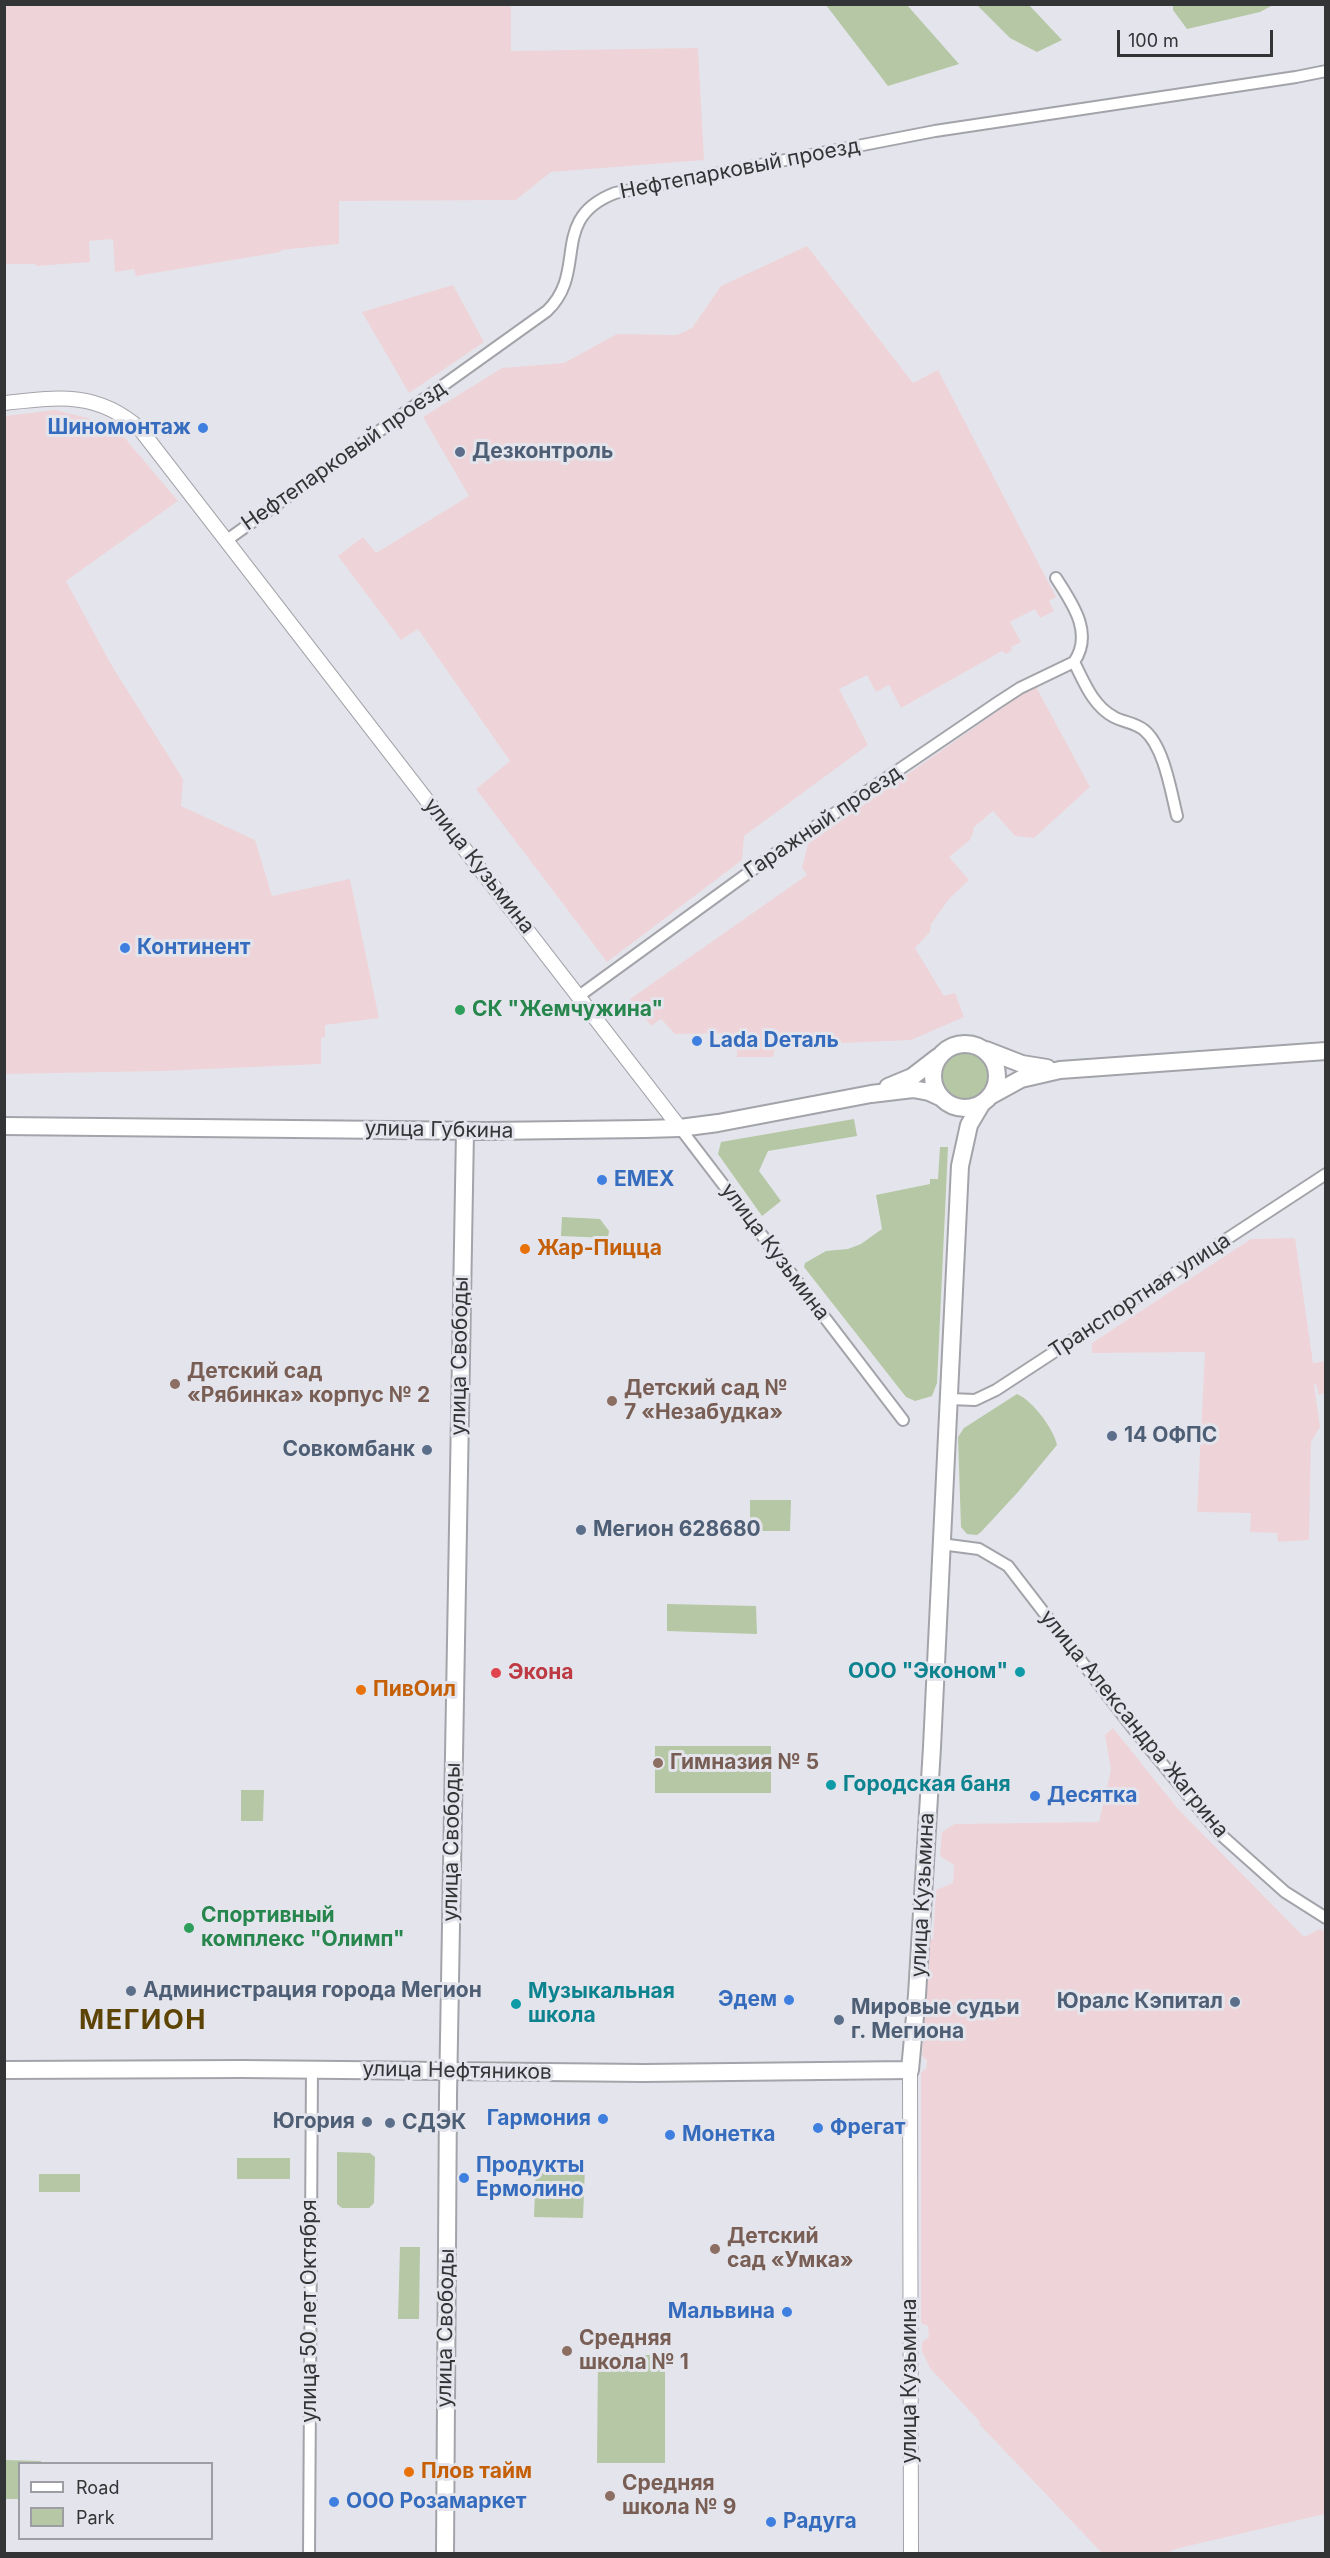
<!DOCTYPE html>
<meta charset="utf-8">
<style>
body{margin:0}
#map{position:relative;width:1330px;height:2558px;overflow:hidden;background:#e4e5ec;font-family:Inter,sans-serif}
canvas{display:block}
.frame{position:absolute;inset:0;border:6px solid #333436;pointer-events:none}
.legend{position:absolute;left:18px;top:2462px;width:195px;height:78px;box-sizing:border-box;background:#e4e5ec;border:2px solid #9d9ea3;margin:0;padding:8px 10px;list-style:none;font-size:18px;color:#333436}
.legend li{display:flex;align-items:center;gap:12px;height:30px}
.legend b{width:30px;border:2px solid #9d9ea3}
.scale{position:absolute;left:1117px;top:30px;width:156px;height:27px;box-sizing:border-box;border:3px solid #333436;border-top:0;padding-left:8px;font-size:18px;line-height:21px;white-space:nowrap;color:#333436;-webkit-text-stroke:4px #e4e5ec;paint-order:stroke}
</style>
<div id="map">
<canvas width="1330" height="2558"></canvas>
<div class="frame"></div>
<ul class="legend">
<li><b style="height:8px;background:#fff"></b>Road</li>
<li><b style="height:16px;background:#b5c7a4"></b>Park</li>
</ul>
<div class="scale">100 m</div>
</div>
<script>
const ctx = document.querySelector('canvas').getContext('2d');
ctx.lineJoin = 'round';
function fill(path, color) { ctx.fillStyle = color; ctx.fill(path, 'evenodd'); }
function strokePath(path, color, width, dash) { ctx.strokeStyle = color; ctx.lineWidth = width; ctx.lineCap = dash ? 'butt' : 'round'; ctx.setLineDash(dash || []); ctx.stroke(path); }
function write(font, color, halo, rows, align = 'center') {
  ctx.font = font + ' Inter,sans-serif'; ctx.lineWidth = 6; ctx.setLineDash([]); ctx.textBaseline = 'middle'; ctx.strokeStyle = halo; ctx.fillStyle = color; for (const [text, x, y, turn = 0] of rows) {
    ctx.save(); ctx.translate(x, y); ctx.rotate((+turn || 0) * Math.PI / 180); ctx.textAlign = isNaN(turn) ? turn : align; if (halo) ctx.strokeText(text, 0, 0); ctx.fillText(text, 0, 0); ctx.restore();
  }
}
const industrial = new Path2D(`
 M 4,5 L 511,5 L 511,51 L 698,48 L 704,160 L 551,172 L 516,200 L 339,201 L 339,244 L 281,250 L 281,252 L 136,276 L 134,269 L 115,272 L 113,239 L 89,241 L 90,262 L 36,266 L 35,264 L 6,264 Z
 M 807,246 L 913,383 L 938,370 L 1056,597 L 1049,601 L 1054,611 L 1040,618 L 1035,609 L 1010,622 L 1021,642 L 1011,647 L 1012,650 L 1006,654 L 1002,651 L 901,708 L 889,685 L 876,692 L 867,675 L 839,689 L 868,745 L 744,836 L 742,860 L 607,962 L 476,789 L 510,761 L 418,629 L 401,640 L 338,556 L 363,537 L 376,553 L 469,496 L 423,417 L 502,368 L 564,363 L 617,334 L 677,335 L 692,328 L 721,286 Z
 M 453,285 L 484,342 L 409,393 L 362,312 Z
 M 55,410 L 113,424 L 178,501 L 66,581 L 112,666 L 183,779 L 181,806 L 255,840 L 272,896 L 350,879 L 379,1018 L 325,1025 L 325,1037 L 321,1038 L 321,1064 L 161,1071 L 5,1074 L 5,416 Z
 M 1035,685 L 1090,787 L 1034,838 L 1015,836 L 993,811 L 973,828 L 974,830 L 970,840 L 949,857 L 969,880 L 949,899 L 931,924 L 930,932 L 915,948 L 944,996 L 955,993 L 964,1017 L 911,1040 L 776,1046 L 773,1057 L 737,1057 L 737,1035 L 731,1033 L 675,1034 L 661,1019 L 651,1026 L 630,999 L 807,875 L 802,867 L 808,844 Z
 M 1295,1238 L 1313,1363 L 1325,1361 L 1325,1393 L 1319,1395 L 1316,1384 L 1314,1384 L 1320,1427 L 1311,1442 L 1309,1540 L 1278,1542 L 1277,1533 L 1250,1532 L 1251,1513 L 1197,1512 L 1205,1352 L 1092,1353 L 1092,1343 L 1251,1239 Z
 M 1113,1728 L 1178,1809 L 1304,1937 L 1320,1929 L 1325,1932 L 1325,2514 L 1179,2548 L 1165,2553 L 1102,2553 L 979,2424 L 980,2422 L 930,2368 L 922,2351 L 922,2342 L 929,2337 L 928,2326 L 921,2323 L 921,2072 L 926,2069 L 927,2060 L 922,2056 L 929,1940 L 933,1939 L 936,1890 L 953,1883 L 954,1870 L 954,1865 L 940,1856 L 942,1832 L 955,1824 L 1099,1822 L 1111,1770 L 1105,1735 Z`);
const green = new Path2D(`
 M 826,5 L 907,5 L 959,64 L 888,86 Z
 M 977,5 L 1029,5 L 1062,40 L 1037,52 L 1010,38 Z
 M 1173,5 L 1173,4 L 1273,5 L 1260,12 L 1187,29 L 1173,10 Z
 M942 1076a23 23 0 1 1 46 0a23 23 0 1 1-46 0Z
 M 854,1119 L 857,1136 L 768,1151 L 759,1171 L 781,1201 L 762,1216 L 718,1154 L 721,1142 Z
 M 940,1147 L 948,1147 L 937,1383 L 932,1396 L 915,1401 L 906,1397 L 804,1267 L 805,1263 L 826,1251 L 848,1249 L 861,1244 L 882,1229 L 876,1195 L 930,1184 L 930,1179 L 938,1179 Z
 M 562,1217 L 600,1219 L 609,1231 L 608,1238 L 561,1236 Z
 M 1017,1394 C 1032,1400 1054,1429 1057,1445 L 1018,1492 L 981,1532 L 977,1535 L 967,1534 L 961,1527 L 958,1437 L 964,1428 Z
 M 750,1500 L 791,1500 L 790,1531 L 750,1531 Z
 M 667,1604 L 756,1606 L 757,1634 L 667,1631 Z
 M 655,1746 L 771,1746 L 771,1793 L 655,1793 Z
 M 241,1790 L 264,1790 L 263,1821 L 241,1821 Z
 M 337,2152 L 370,2153 L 375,2157 L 374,2203 L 369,2208 L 342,2208 L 337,2204 Z
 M 237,2158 L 290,2158 L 290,2179 L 237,2179 Z
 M 536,2165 L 585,2167 L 583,2218 L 534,2217 Z
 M 39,2174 L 80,2174 L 80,2192 L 39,2192 Z
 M 400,2247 L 420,2247 L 419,2319 L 398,2319 Z
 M 598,2355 L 665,2355 L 665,2463 L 597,2463 Z
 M 5,2460 L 41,2461 L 41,2463 L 20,2464 L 19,2499 L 5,2499 Z`);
const minor = new Path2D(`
 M 227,540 L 547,311 C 589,271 548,219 615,193 L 935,131 L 1296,77 L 1326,71
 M 1056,578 C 1072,603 1094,633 1074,662 C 1084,682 1093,706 1114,717 C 1123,722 1136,723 1144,730 C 1164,746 1171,792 1177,816
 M 579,996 L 766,860 L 997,703 L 1020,688 L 1074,662
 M 680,1128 L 903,1420
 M 949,1399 L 975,1400 L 996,1390 L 1326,1174
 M 941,1544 L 979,1549 L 1008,1566 L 1132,1727 L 1220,1834 L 1285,1892 L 1326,1918
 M 309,2554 L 312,2069`);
const tertiary = new Path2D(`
 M 4,403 C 58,397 97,391 140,429 L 680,1128
 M 910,2070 L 911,2554`);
const secondary = new Path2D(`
 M933 1076a32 32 0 1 1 64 0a32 32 0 1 1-64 0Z
 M 986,1050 L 1022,1064 L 1047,1068
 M 888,1087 L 912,1077 L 938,1057
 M 990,1096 L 1021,1079 L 1060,1070 L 1326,1051
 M 4,1126 L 487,1131 L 645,1129 L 680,1128 L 718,1123 L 871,1094 L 913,1089 L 929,1092 L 942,1098
 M 4,2070 L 242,2069 L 644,2073 L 910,2070 L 917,1995 L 932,1747 L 960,1166 L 969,1125 L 982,1103
 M 445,2554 L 448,2095 L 465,1131`);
const markers = [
 [203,428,6,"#3f7fe0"],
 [460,452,6,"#5c6f8a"],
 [125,948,6,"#3f7fe0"],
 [460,1010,6,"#2e9e5b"],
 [697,1041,6,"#3f7fe0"],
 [602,1180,6,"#3f7fe0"],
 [525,1249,6,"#e8710a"],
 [175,1384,6,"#8d6e63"],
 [612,1401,6,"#8d6e63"],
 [1112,1436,6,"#5c6f8a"],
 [427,1450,6,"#5c6f8a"],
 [581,1530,6,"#5c6f8a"],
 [1020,1672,6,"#0f9aa8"],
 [496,1673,6,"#e0444e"],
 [361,1690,6,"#e8710a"],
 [658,1763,6,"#8d6e63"],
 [831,1785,6,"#0f9aa8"],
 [1035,1796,6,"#3f7fe0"],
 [189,1928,6,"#2e9e5b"],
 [131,1991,6,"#5c6f8a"],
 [789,2000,6,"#3f7fe0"],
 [1235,2002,6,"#5c6f8a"],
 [516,2004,6,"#0f9aa8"],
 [839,2020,6,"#5c6f8a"],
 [603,2119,6,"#3f7fe0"],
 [367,2122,6,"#5c6f8a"],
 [390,2123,6,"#5c6f8a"],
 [818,2128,6,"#3f7fe0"],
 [670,2135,6,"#3f7fe0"],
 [464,2178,6,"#3f7fe0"],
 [715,2249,6,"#8d6e63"],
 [787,2312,6,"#3f7fe0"],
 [567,2351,6,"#8d6e63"],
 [409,2472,6,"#e8710a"],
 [610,2496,6,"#8d6e63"],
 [334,2502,6,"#3f7fe0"],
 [771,2522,6,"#3f7fe0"]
];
const streetNames = [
 ["Нефтепарковый проезд",740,169,-11],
 ["Нефтепарковый проезд",344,456,-35],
 ["Гаражный проезд",823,822,-34],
 ["улица Кузьмина",479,866,52],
 ["улица Губкина",439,1130,1],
 ["улица Кузьмина",775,1252,53],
 ["Транспортная улица",1140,1296,-33],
 ["улица Свободы",460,1356,-89],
 ["улица Александра Жагрина",1134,1724,51],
 ["улица Свободы",452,1842,-89],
 ["улица Кузьмина",923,1895,-87],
 ["улица Нефтяников",457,2071,1],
 ["улица 50 лет Октября",310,2311,-90],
 ["улица Свободы",446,2328,-89],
 ["улица Кузьмина",910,2381,-90]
];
const shopNames = [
 ["Шиномонтаж",191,428,"right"],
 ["Континент",137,948],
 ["Lada Dеталь",709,1041],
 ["EMEX",614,1180],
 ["Десятка",1047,1796],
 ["Эдем",777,2000,"right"],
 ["Гармония",591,2119,"right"],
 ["Фрегат",830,2128],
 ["Монетка",682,2135],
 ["Продукты",476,2166],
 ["Ермолино",476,2190],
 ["Мальвина",775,2312,"right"],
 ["ООО Розамаркет",346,2502],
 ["Радуга",783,2522]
];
const serviceNames = [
 ["Дезконтроль",472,452],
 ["14 ОФПС",1124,1436],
 ["Совкомбанк",415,1450,"right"],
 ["Мегион 628680",593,1530],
 ["Администрация города Мегион",143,1991],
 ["Юралс Кэпитал",1223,2002,"right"],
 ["Мировые судьи",851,2008],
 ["г. Мегиона",851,2032],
 ["Югория",355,2122,"right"],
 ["СДЭК",402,2123]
];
const leisureNames = [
 ["СК \"Жемчужина\"",472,1010],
 ["Спортивный",201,1916],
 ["комплекс \"Олимп\"",201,1940]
];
const foodNames = [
 ["Жар-Пицца",537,1249],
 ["ПивОил",373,1690],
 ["Плов тайм",421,2472]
];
const educationNames = [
 ["Детский сад",187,1372],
 ["«Рябинка» корпус № 2",187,1396],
 ["Детский сад №",624,1389],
 ["7 «Незабудка»",624,1413],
 ["Гимназия № 5",670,1763],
 ["Детский",727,2237],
 ["сад «Умка»",727,2261],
 ["Средняя",579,2339],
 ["школа № 1",579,2363],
 ["Средняя",622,2484],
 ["школа № 9",622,2508]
];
const cultureNames = [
 ["ООО \"Эконом\"",1008,1672,"right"],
 ["Городская баня",843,1785],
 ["Музыкальная",528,1992],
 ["школа",528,2016]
];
const healthNames = [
 ["Экона",508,1673]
];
const districtNames = [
 ["МЕГИОН",143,2021]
];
fill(industrial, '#eed4d8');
fill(green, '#b5c7a4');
strokePath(minor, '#a3a3aa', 14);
strokePath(tertiary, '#a3a3aa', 16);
strokePath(secondary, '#a3a3aa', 20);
strokePath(minor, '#fff', 10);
strokePath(tertiary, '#fff', 14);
strokePath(secondary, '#fff', 16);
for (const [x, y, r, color] of markers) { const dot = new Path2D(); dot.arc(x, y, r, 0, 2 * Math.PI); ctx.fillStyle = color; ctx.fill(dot); strokePath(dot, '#e4e5ec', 2); }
write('21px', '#333436', '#e4e5ec', streetNames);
write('bold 21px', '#366cbe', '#e4e5ec', shopNames, 'left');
write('bold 21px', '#4e5e75', '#e4e5ec', serviceNames, 'left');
write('bold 21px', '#27864d', '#e4e5ec', leisureNames, 'left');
write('bold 21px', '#c56008', '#e4e5ec', foodNames, 'left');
write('bold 21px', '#785e54', '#e4e5ec', educationNames, 'left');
write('bold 21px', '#0d838f', '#e4e5ec', cultureNames, 'left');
write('bold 21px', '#be3a42', '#e4e5ec', healthNames, 'left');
ctx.letterSpacing = '1.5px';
write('bold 27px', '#5d4405', '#e4e5ec', districtNames);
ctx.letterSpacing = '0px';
</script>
